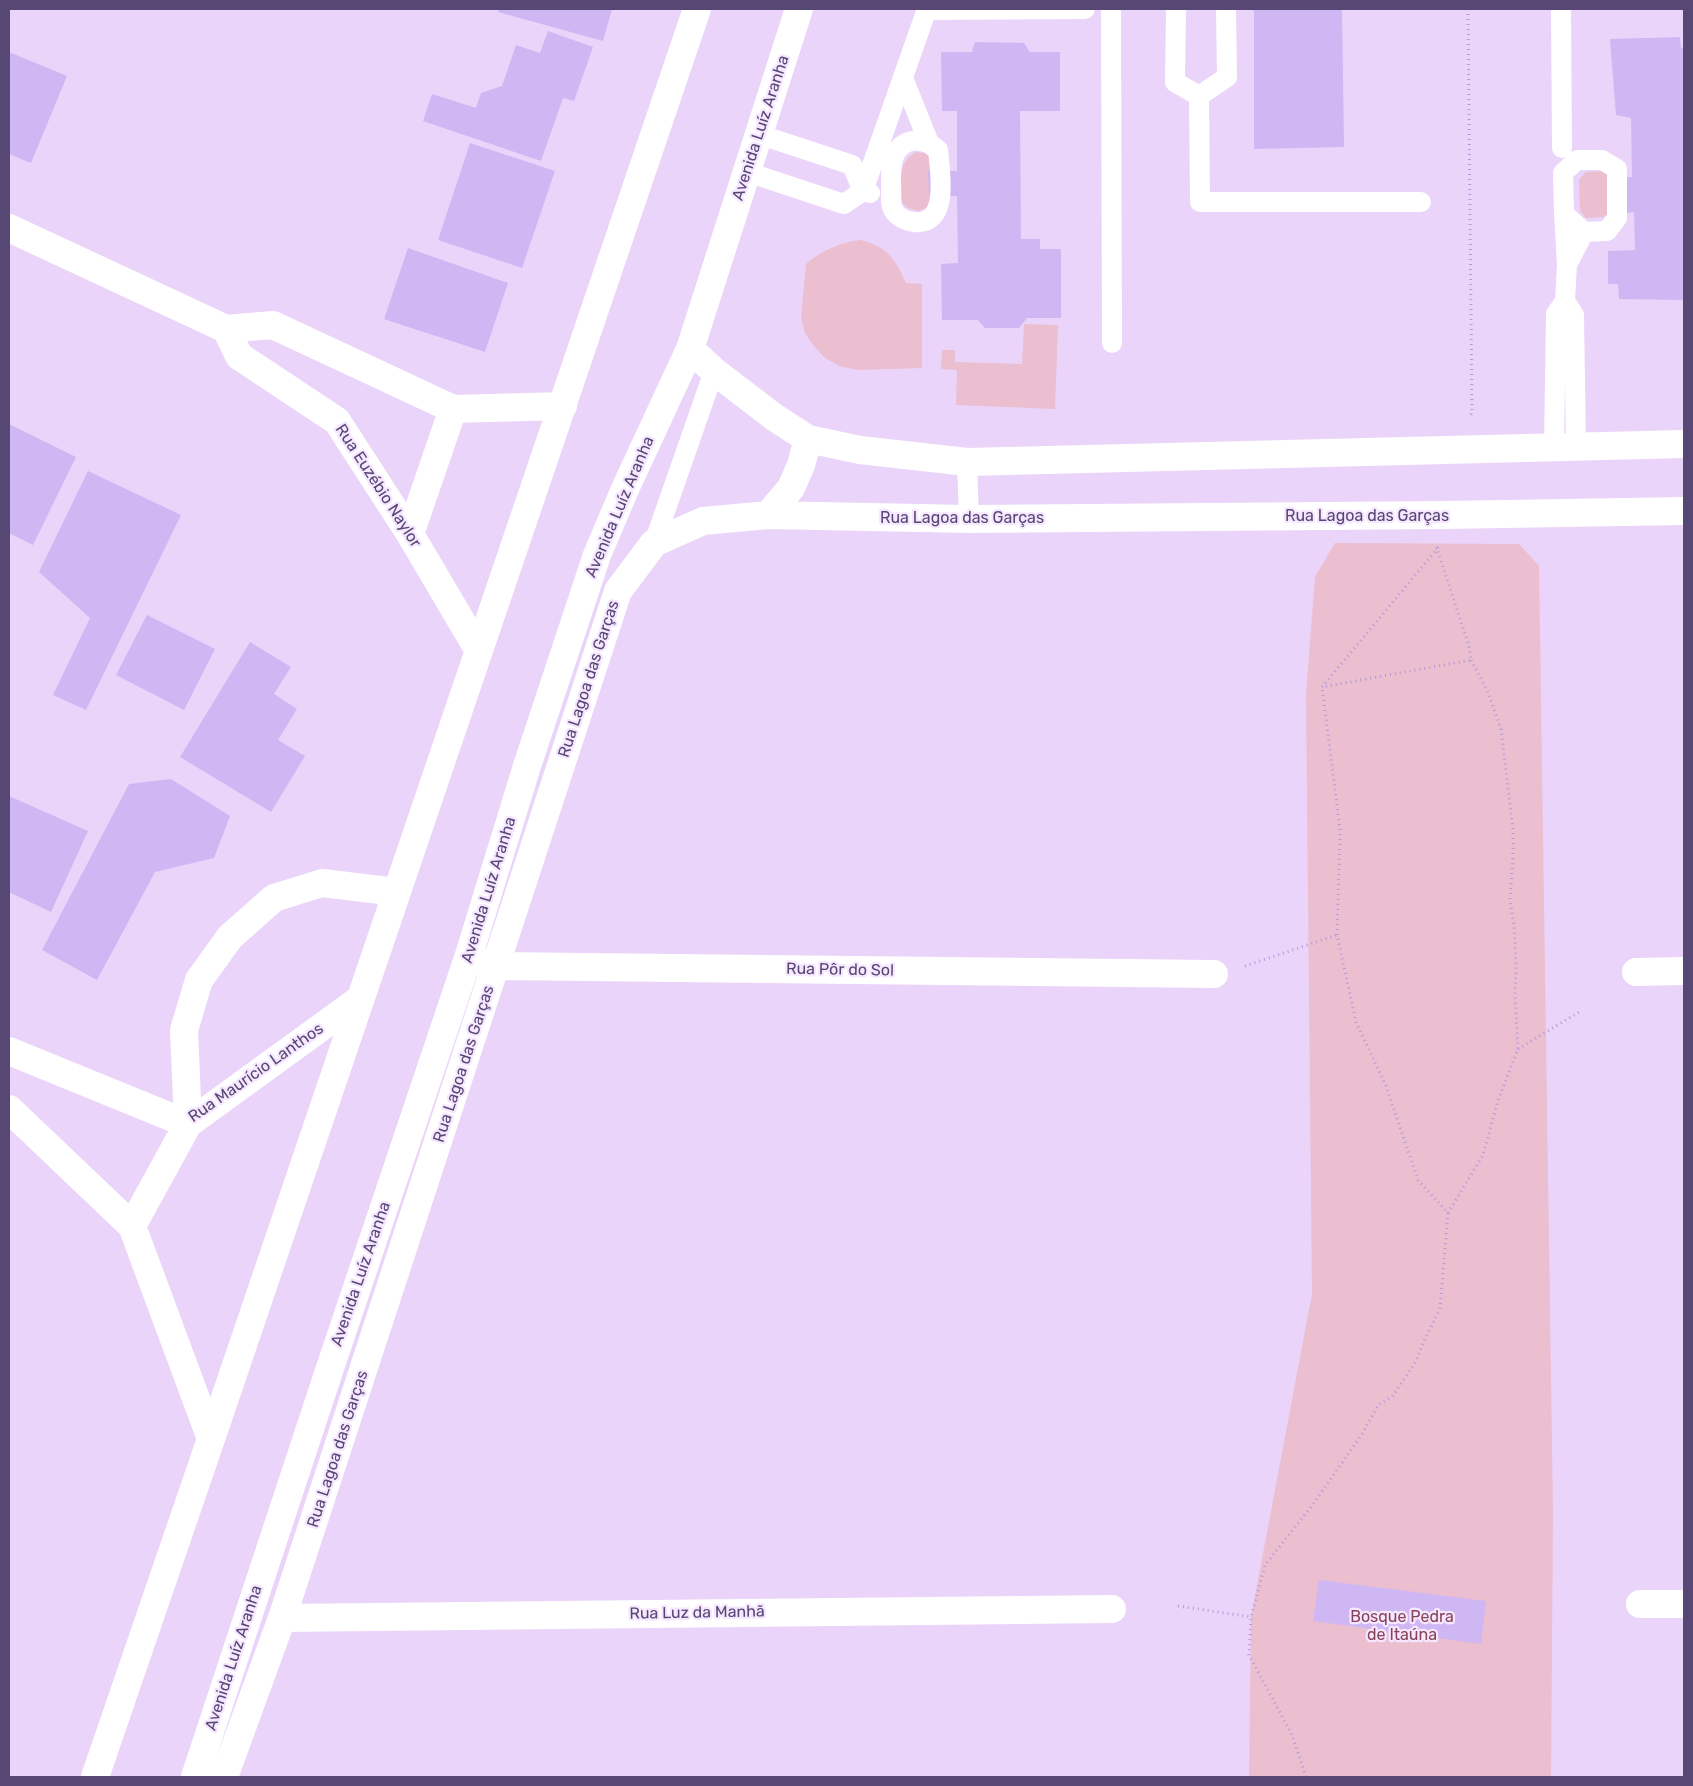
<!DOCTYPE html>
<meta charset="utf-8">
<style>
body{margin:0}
#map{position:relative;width:1693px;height:1786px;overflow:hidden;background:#f2e0fd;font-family:Rubik,sans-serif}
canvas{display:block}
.frame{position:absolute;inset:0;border:10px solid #574775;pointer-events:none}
</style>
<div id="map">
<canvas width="1693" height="1786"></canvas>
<div class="frame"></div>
</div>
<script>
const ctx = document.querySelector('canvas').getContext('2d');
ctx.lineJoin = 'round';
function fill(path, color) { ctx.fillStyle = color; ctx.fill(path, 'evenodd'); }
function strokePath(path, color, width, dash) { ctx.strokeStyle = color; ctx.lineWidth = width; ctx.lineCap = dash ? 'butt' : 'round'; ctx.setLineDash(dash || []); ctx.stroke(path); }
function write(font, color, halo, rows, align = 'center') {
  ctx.font = font + ' Rubik,sans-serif'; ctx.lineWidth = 4.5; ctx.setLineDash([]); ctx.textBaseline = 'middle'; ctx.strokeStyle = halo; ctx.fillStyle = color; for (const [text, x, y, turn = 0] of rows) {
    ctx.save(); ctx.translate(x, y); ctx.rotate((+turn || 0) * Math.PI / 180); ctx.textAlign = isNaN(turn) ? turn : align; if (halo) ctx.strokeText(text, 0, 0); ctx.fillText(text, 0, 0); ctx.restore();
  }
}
const residential = new Path2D(`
 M 9,9 L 1684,9 L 1684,1777 L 9,1777 Z`);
const green = new Path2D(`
 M 916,152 L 924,153 L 931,158 L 930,206 L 918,211 L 908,208 L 902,202 C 902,182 896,163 916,152 Z
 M 1603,171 L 1609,175 L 1609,212 L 1604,217 L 1586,218 L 1580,211 L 1579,180 L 1586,172 Z
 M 861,240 C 887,247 895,258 906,283 L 922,284 L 922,368 L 858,370 L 839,366 L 825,358 L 813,345 L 805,333 L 801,317 L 806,264 C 821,251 841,242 861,240 Z
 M 1024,324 L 1058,325 L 1055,409 L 956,405 L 957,370 L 941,369 L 942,350 L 955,350 L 955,362 L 1022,364 Z
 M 1335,543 L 1519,544 L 1539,566 L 1553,1514 L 1551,1777 L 1249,1777 L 1251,1617 L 1312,1294 L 1306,695 L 1315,577 Z`);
const building = new Path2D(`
 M 499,9 L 612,9 L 603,41 L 498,12 Z
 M 1254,9 L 1342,9 L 1344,147 L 1254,149 Z
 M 548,31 L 593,47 L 574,101 L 563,98 L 541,161 L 423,121 L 432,94 L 476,108 L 481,93 L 502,86 L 516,45 L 540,53 Z
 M 1680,37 L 1681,48 L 1684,48 L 1684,300 L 1619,299 L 1618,284 L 1608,284 L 1608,251 L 1635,250 L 1634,212 L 1625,213 L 1625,177 L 1632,177 L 1631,118 L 1616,115 L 1610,39 Z
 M 975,42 L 1024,43 L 1030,52 L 1060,52 L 1060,111 L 1020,111 L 1021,239 L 1040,239 L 1040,249 L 1061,249 L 1061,318 L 1027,318 L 1019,328 L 985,328 L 978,320 L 942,320 L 941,264 L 958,263 L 957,196 L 929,196 L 928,171 L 957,171 L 957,111 L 942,111 L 941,52 L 972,52 Z
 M 9,52 L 67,76 L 31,163 L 9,154 Z
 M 470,143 L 555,171 L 522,268 L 438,240 Z
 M 408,248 L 508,283 L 485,352 L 384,319 Z
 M 9,424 L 76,457 L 33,545 L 9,533 Z
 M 88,471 L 181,515 L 86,710 L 53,695 L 90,618 L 39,572 Z
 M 147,615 L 215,649 L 184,710 L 116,675 Z
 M 250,642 L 291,667 L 274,694 L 297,709 L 278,740 L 305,756 L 271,812 L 180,757 Z
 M 171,779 L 230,816 L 214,858 L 155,872 L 97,980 L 42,950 L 129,784 Z
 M 9,796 L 88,831 L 51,912 L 9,892 Z
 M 1319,1580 L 1486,1601 L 1481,1644 L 1313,1621 Z`);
const path = new Path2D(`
 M 1468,9 L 1472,413 L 1469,418
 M 1436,548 L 1437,549 L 1322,687 L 1471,660 L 1469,646 L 1437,549 L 1438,547
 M 1245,966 L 1337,935
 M 1518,1049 L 1579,1012
 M 1448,1213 L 1483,1155 L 1498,1100 L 1518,1049 L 1515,997 L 1516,963 L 1514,925 L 1510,899 L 1513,858 L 1513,830 L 1506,771 L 1501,729 L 1487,690 L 1471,660
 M 1178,1606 L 1251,1617
 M 1306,1777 L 1292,1735 L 1249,1655 L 1251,1617 L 1265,1565 L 1314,1503 L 1362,1434 L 1379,1404 L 1392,1397 L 1415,1363 L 1424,1341 L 1440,1309 L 1448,1213 L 1418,1180 L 1386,1086 L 1356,1022 L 1337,935 L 1340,829 L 1322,687`);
const service = new Path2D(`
 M 1111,9 L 1112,343
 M 1176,9 L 1175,82 L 1199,96
 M 1561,9 L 1562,148
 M 927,10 L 1085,9
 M 903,83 L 903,78 L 929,143
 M 1199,96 L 1200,202 L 1421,202
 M 1199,96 L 1227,77 L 1226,9
 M 917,140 L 929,143 L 938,150 C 940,172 950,226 914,222 C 906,221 898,217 894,211 C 890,205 891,195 891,188 C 891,173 889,151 906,143 C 909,141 914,141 917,140 Z
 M 1577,160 L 1602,160 L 1617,169 L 1617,218 L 1607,231 L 1584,232 L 1564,214 L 1563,173 Z
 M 747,172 L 844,204 L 863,191 L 852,165 L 758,134
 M 870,193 L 863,191 L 927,9
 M 1564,214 L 1567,265 L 1584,232
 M 1565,301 L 1567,265
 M 1554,447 L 1556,314 L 1565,301 L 1574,315 L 1576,446
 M 967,462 L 969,519
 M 654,543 L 714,371`);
const minor = new Path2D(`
 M 9,228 L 226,329
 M 690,349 L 714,371 L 774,417 L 808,439 L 860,450 L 967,462 L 1684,444
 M 768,515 L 791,488 L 801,465 L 808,439
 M 410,534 L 453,409
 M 479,651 L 410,534 L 337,421 L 239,356 L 226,329 L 273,325 L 453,409 L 563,406
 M 481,962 L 496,966 L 1214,974
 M 1636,972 L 1684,971
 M 9,1051 L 188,1124 L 360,999
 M 9,1109 L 132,1226 L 211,1439
 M 132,1226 L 188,1124 L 184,1030 L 199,980 L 230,937 L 274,898 L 322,883 L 397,892
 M 1640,1604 L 1684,1604
 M 282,1618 L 1112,1609
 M 95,1777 L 211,1439 L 697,9
 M 195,1777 L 330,1368 L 468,958 L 527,766 L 597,555 L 625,489 L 690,349 L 799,9
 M 224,1777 L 282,1618 L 618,591 L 654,543 L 703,521 L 768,515 L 969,519 L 1444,515 L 1684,511`);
const streetNames = [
 ["Avenida Luíz Aranha",761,128,-72],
 ["Rua Euzébio Naylor",378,486,57],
 ["Avenida Luíz Aranha",620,507,-67],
 ["Rua Lagoa das Garças",1367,516],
 ["Rua Lagoa das Garças",962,518],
 ["Rua Lagoa das Garças",589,679,-72],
 ["Avenida Luíz Aranha",489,890,-73],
 ["Rua Pôr do Sol",840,970,1],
 ["Rua Lagoa das Garças",464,1064,-72],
 ["Rua Maurício Lanthos",256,1073,-35],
 ["Avenida Luíz Aranha",361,1274,-71],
 ["Rua Lagoa das Garças",338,1449,-72],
 ["Rua Luz da Manhã",697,1613,-1],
 ["Avenida Luíz Aranha",234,1658,-72]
];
const parkNames = [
 ["Bosque Pedra",1402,1617],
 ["de Itaúna",1402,1635]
];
fill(residential, '#ead4fa');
fill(green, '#ebbed0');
fill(building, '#cfb7f4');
strokePath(path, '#b39ad8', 3, [1, 4]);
strokePath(service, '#fff', 20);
strokePath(minor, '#fff', 28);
write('16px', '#574775', '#f6e7ff', streetNames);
write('16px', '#874357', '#f6e7ff', parkNames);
</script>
